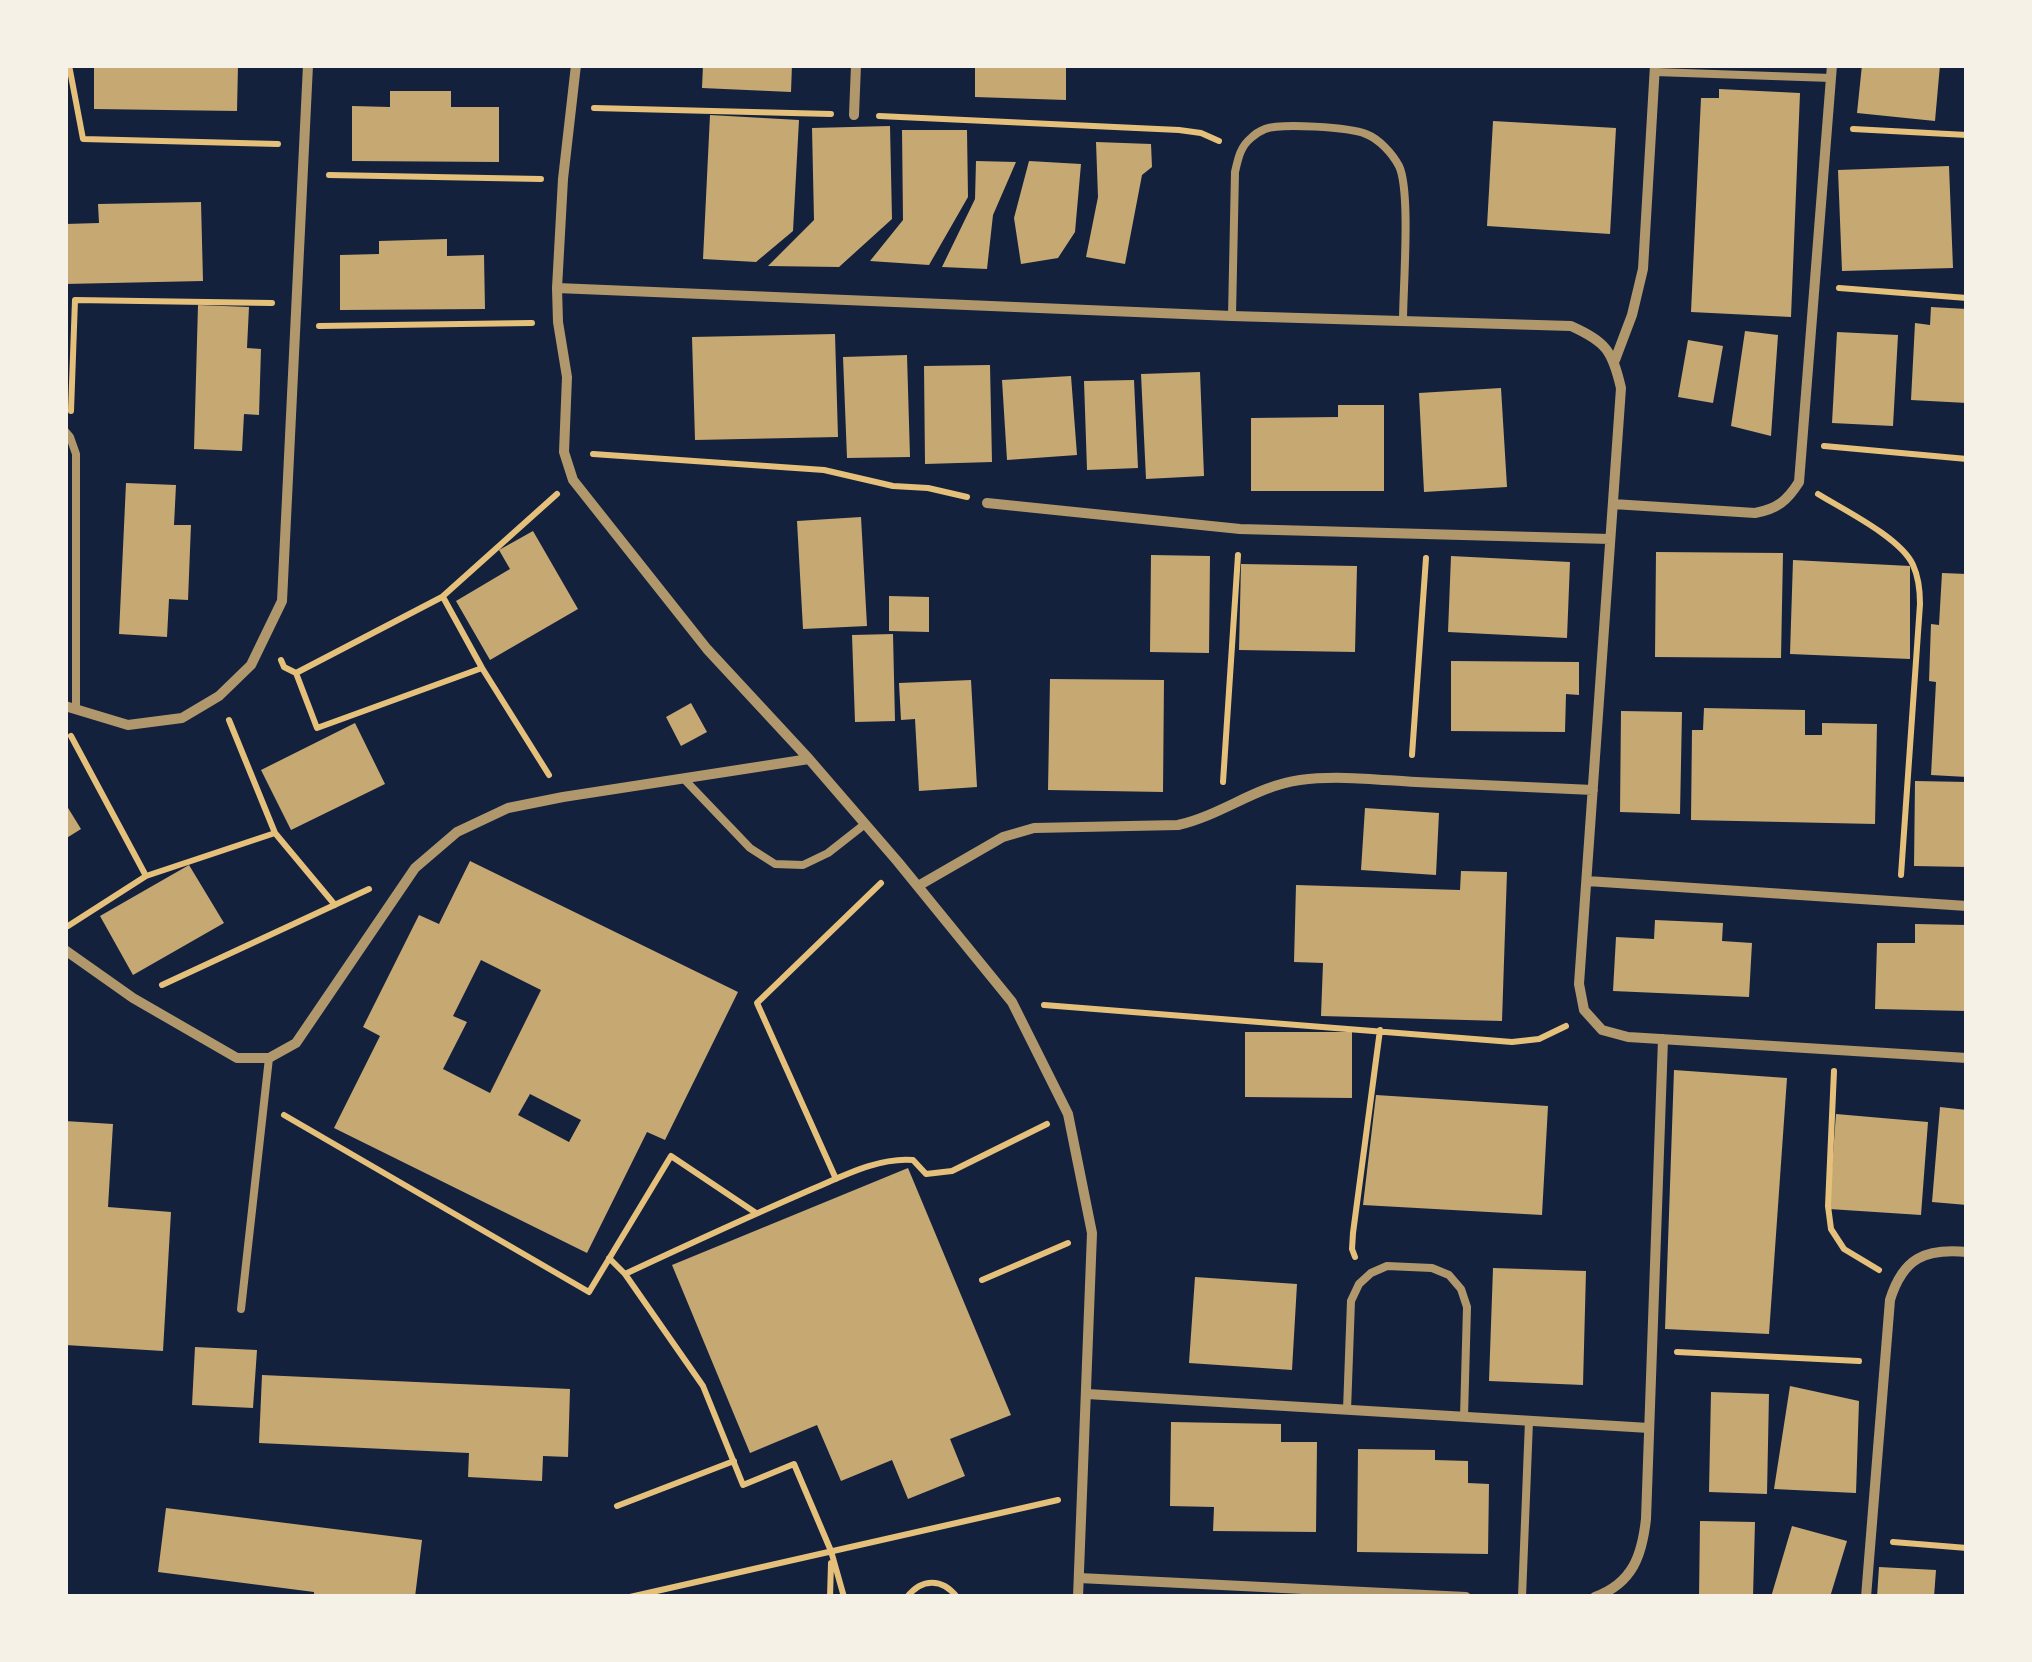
<!DOCTYPE html>
<style>
body{margin:0}
#map{position:relative;width:2032px;height:1662px;overflow:hidden;background:#14213d;font-family:Cabin,sans-serif}
canvas{display:block}
.frame{position:absolute;inset:0;border:68px solid #f6f1e7;pointer-events:none}
</style>
<div id="map">
<canvas width="2032" height="1662"></canvas>
<div class="frame"></div>
</div>
<script>
const ctx = document.querySelector('canvas').getContext('2d');
ctx.lineJoin = 'round';
function fill(path, color) { ctx.fillStyle = color; ctx.fill(path, 'evenodd'); }
function strokePath(path, color, width, dash) { ctx.strokeStyle = color; ctx.lineWidth = width; ctx.lineCap = dash ? 'butt' : 'round'; ctx.setLineDash(dash || []); ctx.stroke(path); }
const building = new Path2D(`
 M 94,65 L 238,65 L 237,111 L 94,109 Z
 M 703,65 L 792,65 L 791,92 L 702,88 Z
 M 975,65 L 1066,65 L 1066,100 L 975,97 Z
 M 1862,65 L 1940,65 L 1935,121 L 1857,113 Z
 M 1719,89 L 1800,93 L 1791,317 L 1691,312 L 1701,98 L 1719,98 Z
 M 390,91 L 451,91 L 451,107 L 499,107 L 499,162 L 352,161 L 352,106 L 390,107 Z
 M 710,115 L 799,120 L 793,231 L 756,262 L 703,259 Z
 M 1493,121 L 1616,128 L 1610,234 L 1487,226 Z
 M 890,126 L 892,219 L 839,267 L 768,266 L 814,220 L 812,128 Z
 M 902,130 L 967,130 L 968,197 L 929,265 L 870,261 L 903,220 Z
 M 1096,142 L 1151,144 L 1152,167 L 1142,175 L 1125,264 L 1086,257 L 1098,197 Z
 M 976,161 L 1016,162 L 993,215 L 987,269 L 942,267 L 975,199 Z
 M 1029,161 L 1081,164 L 1075,232 L 1058,258 L 1021,264 L 1014,218 Z
 M 1949,166 L 1953,268 L 1842,271 L 1838,170 Z
 M 201,202 L 203,281 L 65,284 L 65,224 L 99,223 L 98,204 Z
 M 447,239 L 447,256 L 484,255 L 485,309 L 340,310 L 340,255 L 379,254 L 379,241 Z
 M 198,305 L 249,307 L 247,348 L 261,349 L 259,415 L 244,414 L 242,451 L 194,449 Z
 M 1931,307 L 1967,309 L 1967,403 L 1911,400 L 1915,323 L 1930,325 Z
 M 1745,331 L 1778,335 L 1771,436 L 1731,426 Z
 M 1837,332 L 1898,335 L 1893,426 L 1832,423 Z
 M 835,334 L 838,437 L 695,440 L 692,337 Z
 M 1688,340 L 1723,346 L 1713,403 L 1678,397 Z
 M 907,355 L 910,457 L 847,458 L 843,357 Z
 M 990,365 L 992,462 L 925,464 L 924,366 Z
 M 1200,372 L 1204,476 L 1146,479 L 1141,374 Z
 M 1071,376 L 1077,455 L 1007,460 L 1002,380 Z
 M 1134,380 L 1138,468 L 1087,470 L 1084,381 Z
 M 1501,388 L 1507,487 L 1424,492 L 1419,393 Z
 M 1338,405 L 1384,405 L 1384,491 L 1251,491 L 1251,418 L 1338,417 Z
 M 126,483 L 176,485 L 174,525 L 191,525 L 188,600 L 169,599 L 167,637 L 119,634 Z
 M 861,517 L 867,626 L 803,629 L 797,521 Z
 M 533,531 L 578,609 L 490,660 L 456,601 L 510,569 L 499,550 Z
 M 1656,552 L 1783,553 L 1781,658 L 1655,657 Z
 M 1151,555 L 1210,556 L 1209,653 L 1150,652 Z
 M 1451,556 L 1570,562 L 1567,638 L 1448,632 Z
 M 1793,560 L 1910,566 L 1910,659 L 1790,654 Z
 M 1241,564 L 1357,566 L 1355,652 L 1239,650 Z
 M 1942,573 L 1967,574 L 1967,777 L 1931,775 L 1936,682 L 1929,681 L 1931,624 L 1939,625 Z
 M 889,596 L 929,597 L 929,632 L 889,631 Z
 M 893,634 L 895,721 L 855,722 L 852,635 Z
 M 1451,661 L 1579,662 L 1579,695 L 1566,694 L 1565,732 L 1451,731 Z
 M 1050,679 L 1164,680 L 1163,792 L 1048,790 Z
 M 971,680 L 977,787 L 919,791 L 915,719 L 901,720 L 899,683 Z
 M 691,703 L 707,732 L 681,746 L 666,717 Z
 M 1704,708 L 1805,710 L 1805,735 L 1822,735 L 1822,723 L 1877,724 L 1875,824 L 1691,820 L 1692,730 L 1703,730 Z
 M 1621,711 L 1682,712 L 1680,814 L 1620,812 Z
 M 355,723 L 385,784 L 291,830 L 261,770 Z
 M 1915,781 L 1967,782 L 1967,867 L 1914,866 Z
 M 65,803 L 81,829 L 65,839 Z
 M 1365,808 L 1439,813 L 1436,875 L 1361,870 Z
 M 470,861 L 738,992 L 665,1140 L 647,1132 L 587,1253 L 334,1128 L 380,1036 L 363,1027 L 419,915 L 439,924 ZM 481,960 L 541,990 L 490,1093 L 443,1069 L 467,1022 L 453,1016 ZM 530,1094 L 581,1120 L 569,1142 L 518,1115 Z
 M 189,865 L 224,923 L 133,975 L 100,916 Z
 M 1461,871 L 1507,872 L 1502,1021 L 1321,1016 L 1323,963 L 1294,962 L 1296,885 L 1460,890 Z
 M 1655,920 L 1723,923 L 1722,941 L 1752,943 L 1749,997 L 1613,991 L 1616,937 L 1654,939 Z
 M 1915,924 L 1967,925 L 1967,1011 L 1875,1009 L 1877,943 L 1915,943 Z
 M 1245,1032 L 1352,1032 L 1352,1098 L 1245,1097 Z
 M 1674,1070 L 1787,1078 L 1769,1334 L 1665,1329 Z
 M 1376,1095 L 1548,1106 L 1542,1215 L 1363,1205 Z
 M 1940,1107 L 1967,1110 L 1967,1205 L 1932,1202 Z
 M 1836,1114 L 1928,1122 L 1921,1215 L 1829,1209 Z
 M 65,1121 L 113,1124 L 108,1207 L 171,1212 L 163,1351 L 65,1345 Z
 M 908,1168 L 1011,1415 L 950,1439 L 965,1476 L 908,1499 L 892,1460 L 841,1481 L 817,1425 L 750,1453 L 672,1265 Z
 M 1493,1268 L 1586,1271 L 1583,1385 L 1489,1381 Z
 M 1195,1277 L 1297,1284 L 1292,1370 L 1189,1363 Z
 M 195,1347 L 257,1350 L 253,1408 L 192,1405 Z
 M 262,1375 L 570,1389 L 568,1457 L 543,1456 L 542,1481 L 468,1477 L 469,1453 L 259,1443 Z
 M 1790,1386 L 1859,1401 L 1856,1493 L 1774,1489 Z
 M 1711,1392 L 1769,1394 L 1767,1494 L 1709,1492 Z
 M 1171,1422 L 1281,1424 L 1281,1442 L 1317,1442 L 1316,1532 L 1213,1531 L 1214,1507 L 1170,1506 Z
 M 1358,1449 L 1435,1450 L 1435,1460 L 1468,1461 L 1468,1483 L 1489,1484 L 1488,1554 L 1357,1552 Z
 M 166,1508 L 422,1540 L 415,1597 L 314,1597 L 314,1592 L 158,1572 Z
 M 1700,1521 L 1755,1522 L 1753,1597 L 1699,1597 Z
 M 1792,1526 L 1847,1541 L 1830,1597 L 1771,1597 Z
 M 1879,1567 L 1936,1570 L 1934,1597 L 1877,1597 Z`);
const path = new Path2D(`
 M 69,65 L 83,139 L 278,144
 M 594,108 L 831,114
 M 879,116 L 1179,130 L 1201,133 L 1219,141
 M 1853,129 L 1967,135
 M 329,175 L 541,179
 M 1839,288 L 1967,298
 M 319,326 L 532,323
 M 71,411 L 75,300 L 272,303
 M 1824,446 L 1967,459
 M 593,454 L 824,470 L 893,486 L 928,488 L 967,497
 M 1818,494 C 1844,510 1901,538 1913,565 C 1919,578 1920,590 1920,604 L 1901,875
 M 443,597 L 482,668 L 549,775
 M 281,660 L 284,667 L 296,673 L 317,728 L 482,668
 M 296,673 L 442,597 L 557,494
 M 229,720 L 275,833 L 335,905
 M 71,736 L 146,876
 M 1412,755 L 1426,558
 M 1223,782 L 1238,555
 M 68,926 L 146,876 L 275,833
 M 162,985 L 369,889
 M 1044,1005 L 1512,1042 L 1539,1039 L 1566,1026
 M 1834,1071 L 1828,1206 L 1831,1229 L 1844,1249 L 1879,1270
 M 284,1115 L 589,1292 L 671,1156 L 756,1213
 M 836,1179 L 757,1003 L 881,883
 M 1355,1257 L 1352,1249 L 1353,1233 L 1380,1030
 M 609,1258 L 625,1274 L 703,1386 L 743,1485 L 794,1464 L 831,1551 L 844,1597
 M 625,1274 C 687,1245 748,1217 810,1190 C 841,1177 878,1157 913,1160 L 926,1174 L 952,1171 L 1047,1124
 M 982,1280 L 1068,1243
 M 1677,1352 L 1859,1361
 M 617,1506 L 734,1461
 M 1893,1542 L 1967,1548
 M 630,1597 L 1058,1500
 M 830,1597 L 831,1563
 M 907,1597 C 922,1578 942,1578 957,1597`);
const service = new Path2D(`
 M 1655,72 L 1831,78
 M 1232,316 L 1235,172 C 1238,159 1240,147 1251,138 C 1255,134 1260,131 1265,129 C 1281,123 1349,127 1366,134 C 1379,139 1392,153 1399,166 C 1411,191 1403,288 1403,321
 M 65,431 L 70,437 L 76,454 L 76,709
 M 684,779 L 750,848 L 775,864 L 803,865 L 828,853 L 865,824
 M 241,1309 L 269,1058
 M 1347,1410 L 1351,1301 L 1359,1284 L 1371,1273 L 1387,1266 L 1432,1268 L 1449,1275 L 1461,1289 L 1467,1307 L 1464,1417
 M 1522,1597 L 1529,1421`);
const minor = new Path2D(`
 M 576,65 L 563,179 L 557,288 L 558,322 L 567,377 L 564,452 L 573,480 L 707,649 L 809,759 L 898,862 L 1012,1002 L 1068,1114 L 1092,1233 L 1078,1597
 M 854,115 L 856,65
 M 557,288 L 1232,316 L 1571,326 C 1606,342 1612,350 1621,388 L 1579,984 L 1584,1010 L 1602,1030 L 1628,1037 L 1967,1058
 M 1615,360 L 1632,315 L 1643,269 L 1655,65
 M 987,503 L 1240,529 L 1610,539
 M 1613,504 L 1755,513 C 1777,509 1787,501 1799,482 L 1832,65
 M 65,706 L 128,725 L 182,718 L 219,696 L 251,665 L 282,601 L 308,65
 M 1587,881 L 1967,906
 M 918,886 L 1003,837 L 1034,828 L 1178,825 C 1222,815 1256,786 1300,780 C 1338,775 1378,780 1416,782 C 1475,785 1534,787 1593,790
 M 65,950 L 133,998 L 237,1058 L 269,1058 L 296,1043 L 415,868 L 457,832 L 508,808 L 563,797 L 809,759
 M 1087,1394 L 1649,1428
 M 1079,1578 L 1466,1597
 M 1595,1597 C 1633,1583 1642,1555 1646,1519 L 1663,1039
 M 1866,1597 L 1890,1300 C 1903,1258 1925,1248 1967,1252`);
fill(building, '#c6a872');
strokePath(path, '#e5c07b', 6);
strokePath(service, '#b1986c', 8);
strokePath(minor, '#b1986c', 10);
</script>
